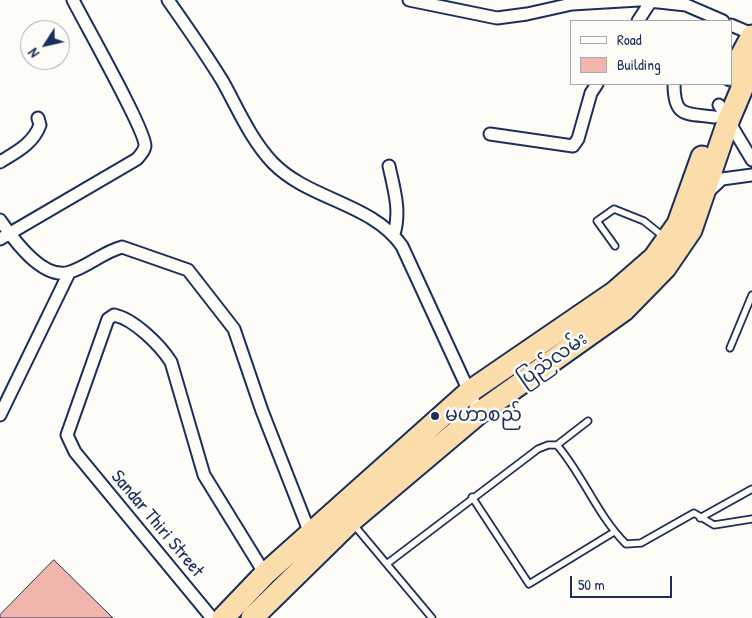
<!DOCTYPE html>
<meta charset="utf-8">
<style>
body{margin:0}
#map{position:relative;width:752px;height:618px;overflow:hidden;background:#fdfcf7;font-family:"Patrick Hand",sans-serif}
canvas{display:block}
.legend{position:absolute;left:570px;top:20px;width:162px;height:65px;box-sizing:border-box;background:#fdfcf7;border:1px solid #a3aaba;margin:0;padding:6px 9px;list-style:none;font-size:15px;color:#1b2f5e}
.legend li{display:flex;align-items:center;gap:10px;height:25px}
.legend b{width:25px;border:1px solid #a3aaba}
.north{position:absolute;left:20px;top:20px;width:50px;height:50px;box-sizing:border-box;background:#fdfcf7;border:1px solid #a3aaba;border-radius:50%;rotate:235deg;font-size:14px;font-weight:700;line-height:20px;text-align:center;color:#1b2f5e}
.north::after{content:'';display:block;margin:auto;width:18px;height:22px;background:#1b2f5e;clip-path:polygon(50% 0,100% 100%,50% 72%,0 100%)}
.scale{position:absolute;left:570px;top:576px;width:102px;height:22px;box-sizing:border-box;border:2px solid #1b2f5e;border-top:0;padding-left:6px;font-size:15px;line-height:18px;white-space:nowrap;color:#1b2f5e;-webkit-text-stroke:4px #fdfcf7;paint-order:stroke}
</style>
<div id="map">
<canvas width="752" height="618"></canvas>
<ul class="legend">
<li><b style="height:6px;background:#fdfcf7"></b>Road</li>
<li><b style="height:14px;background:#f0b6ac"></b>Building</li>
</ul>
<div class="north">N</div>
<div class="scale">50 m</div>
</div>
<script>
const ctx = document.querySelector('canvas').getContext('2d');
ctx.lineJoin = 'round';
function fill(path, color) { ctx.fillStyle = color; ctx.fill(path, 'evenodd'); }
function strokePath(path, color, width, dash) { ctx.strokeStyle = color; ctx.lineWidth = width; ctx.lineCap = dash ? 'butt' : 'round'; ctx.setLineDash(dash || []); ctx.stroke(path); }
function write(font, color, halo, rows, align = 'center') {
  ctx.font = font + ' "Patrick Hand","Noto Sans Myanmar",sans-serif'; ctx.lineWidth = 5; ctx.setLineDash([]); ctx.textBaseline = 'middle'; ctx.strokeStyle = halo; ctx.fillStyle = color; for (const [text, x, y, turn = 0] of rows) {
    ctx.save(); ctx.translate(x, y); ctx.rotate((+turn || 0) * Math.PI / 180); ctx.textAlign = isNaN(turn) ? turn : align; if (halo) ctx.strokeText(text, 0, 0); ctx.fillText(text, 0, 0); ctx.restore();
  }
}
const building = new Path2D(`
 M 54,560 L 113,618 L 0,618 L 0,615 Z`);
const lane = new Path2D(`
 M 615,246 L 597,221 L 614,209 L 644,221 L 664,237
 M 730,348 L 752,295
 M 557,445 C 583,475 597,515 626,544 L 641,543 L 694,513 L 714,525 L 752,519
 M 472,497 L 529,584 L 614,532
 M 700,518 L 752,489
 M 354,525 L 432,618
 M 388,563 L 538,449 L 548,445 L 557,445 L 588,421`);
const street = new Path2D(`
 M 168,0 C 187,27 206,54 223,82 C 238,109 251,140 273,163 C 309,200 372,203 402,246 L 479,413
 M 409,0 L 497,18 L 527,14 L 572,4 L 639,0
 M 640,0 L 686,5 L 723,21
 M 638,21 L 651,1
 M 731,25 L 752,34
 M 674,84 C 674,118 686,113 714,117
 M 719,105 L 752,160
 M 490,134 L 573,146 L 578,139 L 591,93 L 597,84
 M 0,162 C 16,152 33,144 40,125 L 38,118
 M 389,166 C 394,189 401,211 394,234
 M 708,192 L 722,179 L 752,175
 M 0,220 C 13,239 43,281 70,272 C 89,266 103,252 122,247 L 188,270 L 234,329 L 262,411 L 311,536
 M 0,239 L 137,159 C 140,155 144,152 145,146 C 146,131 84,22 73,0
 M 0,415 L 69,273
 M 212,618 L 75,452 L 67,435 L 108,319 L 114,315 C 134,319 160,345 171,362 L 204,475 L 265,574`);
const highway = new Path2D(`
 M 731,75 L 752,36
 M 223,618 L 265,574 L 469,392 L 615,292 L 654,258 L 678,224 L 702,157
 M 252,618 L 351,521 L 479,413 L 624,310 L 665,268 L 691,230 L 729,119 L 752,65`);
const markers = [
 [435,416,5,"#1b2f5e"]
];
const streetNames = [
 ["ပြည်လမ်း",553,360,-35],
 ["Sandar Thiri Street",157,524,50]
];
const poiNames = [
 ["မဟာစည်",445,416]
];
fill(building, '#f0b6ac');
strokePath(building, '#1b2f5e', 1);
strokePath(lane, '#1b2f5e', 9);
strokePath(street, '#1b2f5e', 15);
strokePath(highway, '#1b2f5e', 25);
strokePath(lane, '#fdfcf7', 5.5);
strokePath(street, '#fdfcf7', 11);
strokePath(highway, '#fbddab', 21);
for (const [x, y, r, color] of markers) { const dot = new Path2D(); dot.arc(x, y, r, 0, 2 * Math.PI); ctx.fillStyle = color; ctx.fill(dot); strokePath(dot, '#fdfcf7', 2); }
write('19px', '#1b2f5e', '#fdfcf7', streetNames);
write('19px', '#1b2f5e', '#fdfcf7', poiNames, 'left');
</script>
